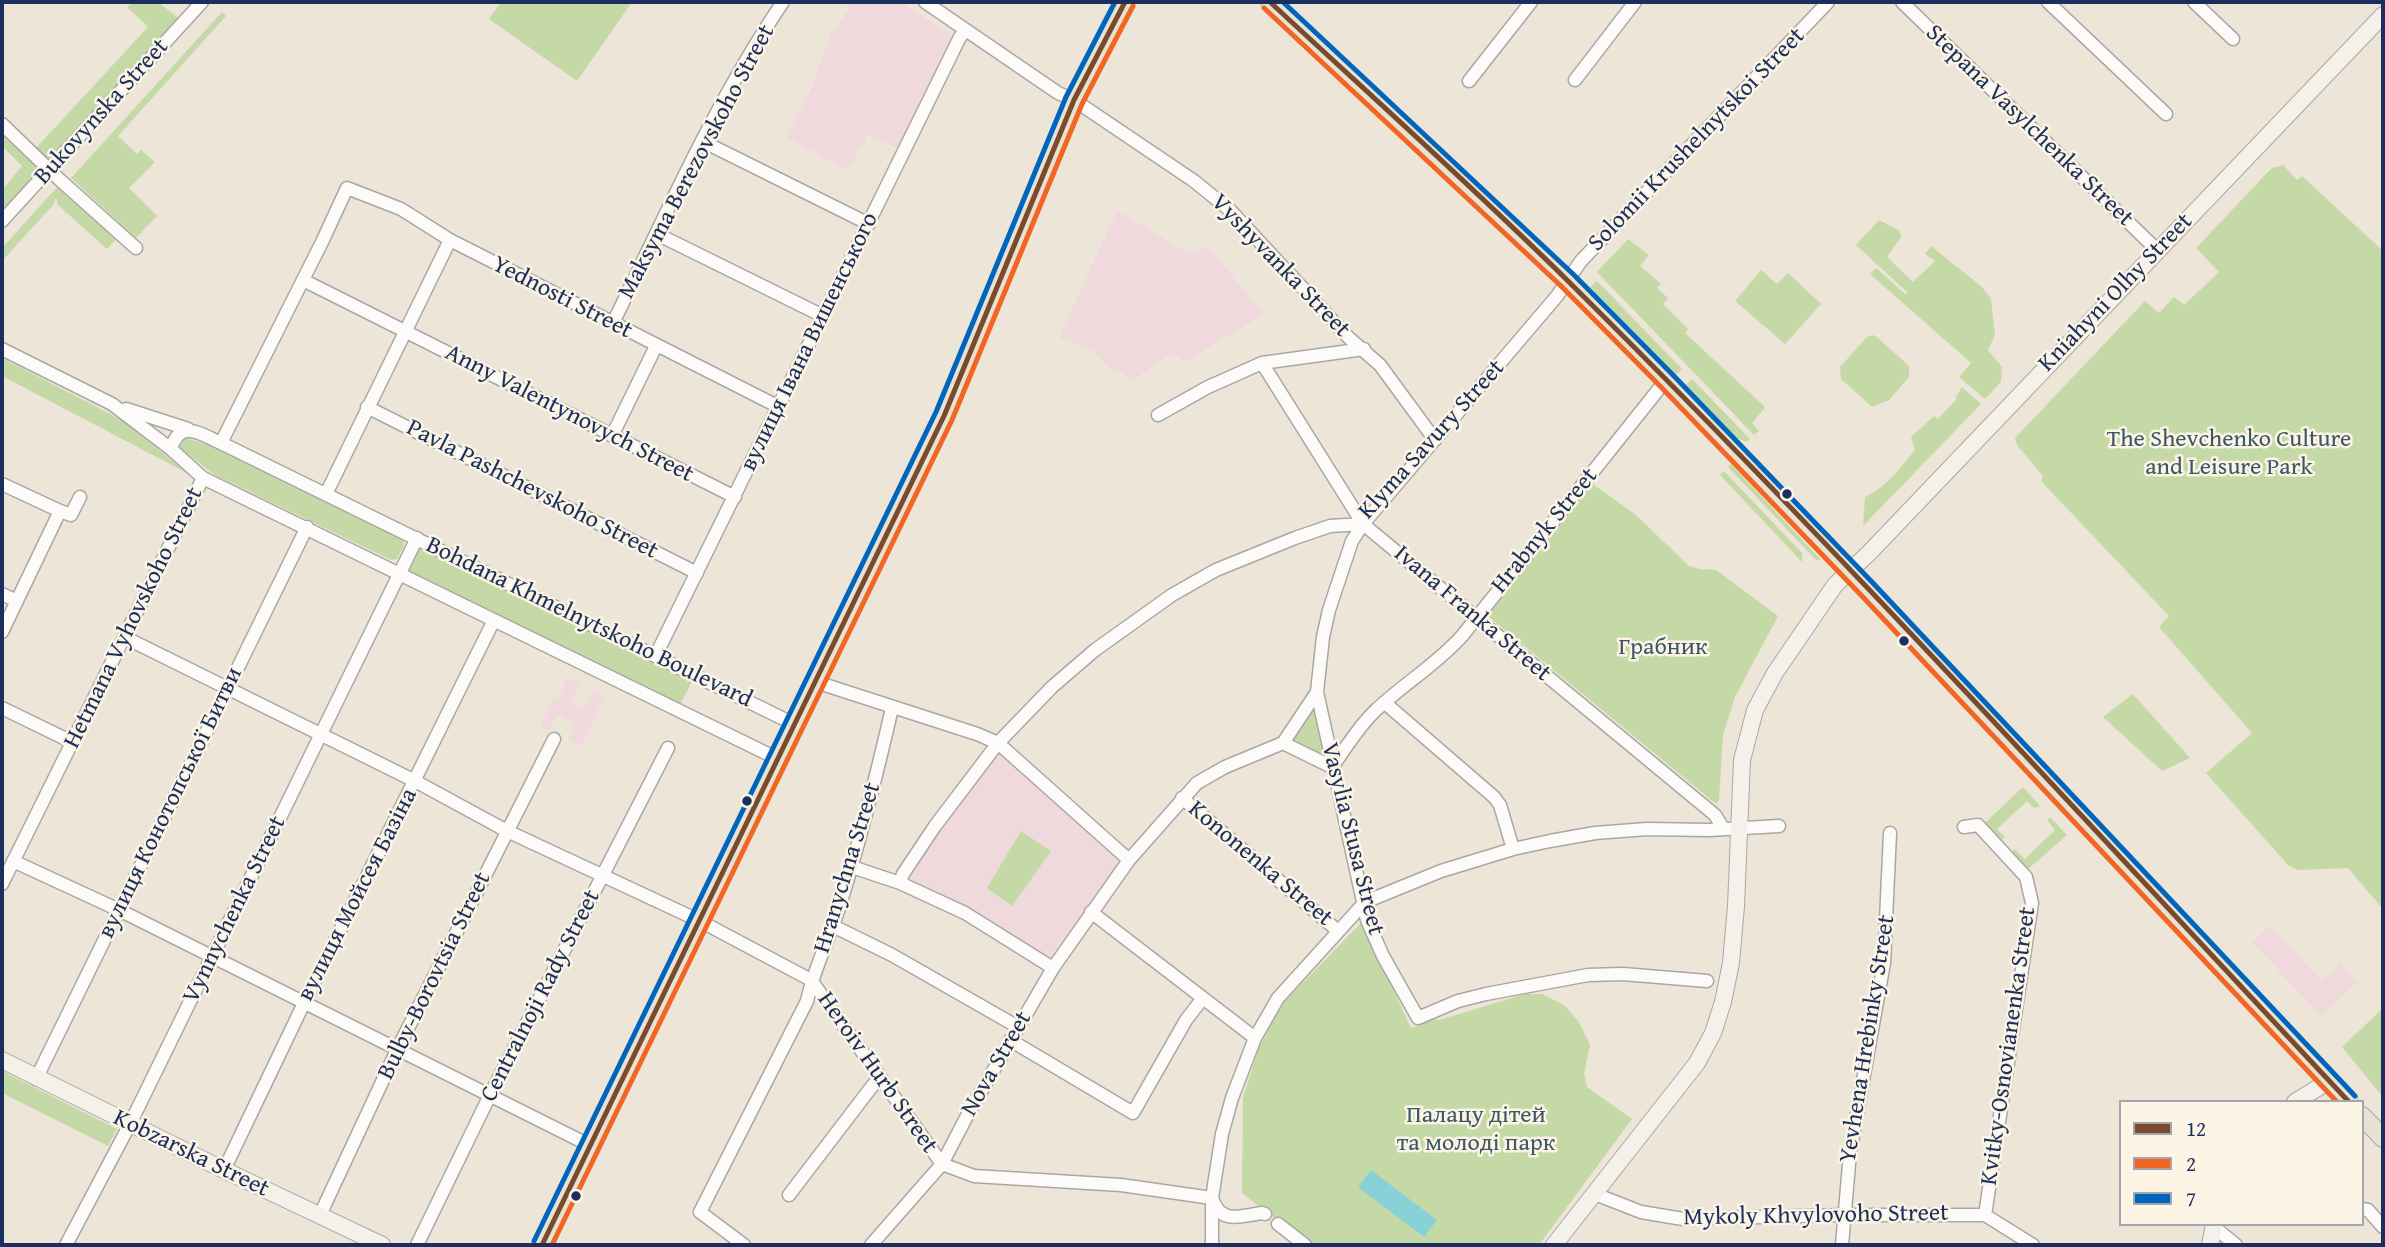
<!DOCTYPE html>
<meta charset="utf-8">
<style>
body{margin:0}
#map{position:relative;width:2385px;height:1247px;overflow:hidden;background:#ede5d8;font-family:"Gentium Book Plus",serif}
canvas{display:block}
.frame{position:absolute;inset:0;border:4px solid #1b2f5e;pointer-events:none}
.legend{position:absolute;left:2119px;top:1100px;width:245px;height:126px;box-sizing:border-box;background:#fcf5e5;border:2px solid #a2a6af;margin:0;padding:9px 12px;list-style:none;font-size:21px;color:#1b2f5e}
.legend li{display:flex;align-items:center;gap:14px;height:35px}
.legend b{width:35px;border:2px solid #a2a6af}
</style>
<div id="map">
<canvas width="2385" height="1247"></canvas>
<div class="frame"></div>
<ul class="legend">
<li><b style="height:9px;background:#7a4b2a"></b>12</li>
<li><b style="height:9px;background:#f26522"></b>2</li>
<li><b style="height:9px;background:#0065bd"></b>7</li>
</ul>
</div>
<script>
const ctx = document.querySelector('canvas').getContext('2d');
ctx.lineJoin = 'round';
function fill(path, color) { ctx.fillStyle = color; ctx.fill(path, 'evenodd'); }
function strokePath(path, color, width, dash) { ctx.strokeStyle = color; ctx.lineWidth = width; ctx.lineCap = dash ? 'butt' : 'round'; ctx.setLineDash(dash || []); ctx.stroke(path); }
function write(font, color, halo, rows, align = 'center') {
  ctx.font = font + ' "Gentium Book Plus",serif'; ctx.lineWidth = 5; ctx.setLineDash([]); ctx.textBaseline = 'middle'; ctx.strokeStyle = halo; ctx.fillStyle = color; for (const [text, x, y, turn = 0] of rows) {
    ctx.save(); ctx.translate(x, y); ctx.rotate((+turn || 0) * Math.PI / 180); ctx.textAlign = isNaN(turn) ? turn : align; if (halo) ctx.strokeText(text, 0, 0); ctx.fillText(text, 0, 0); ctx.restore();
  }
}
const built = new Path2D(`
 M 849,2 L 902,2 L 954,37 L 898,149 L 868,135 L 848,170 L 786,137 L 812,87 L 830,36 L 849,9 L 846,6 Z
 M 1117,211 L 1190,254 L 1208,247 L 1264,314 L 1185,362 L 1171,353 L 1131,382 L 1121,371 L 1115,373 L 1093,351 L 1059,337 Z
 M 567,678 L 580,684 L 571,704 L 583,710 L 593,690 L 605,696 L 581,746 L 568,739 L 576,723 L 558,714 L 549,730 L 540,726 L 554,697 L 558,698 Z
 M 998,743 L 1129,860 L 1053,968 L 900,883 Z
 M 2270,926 L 2322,981 L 2341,963 L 2357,982 L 2321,1016 L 2252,942 Z`);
const green = new Path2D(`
 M 133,2 L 158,2 L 182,21 L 50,162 L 36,148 L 148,27 L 127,7 Z
 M 501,2 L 632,2 L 577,81 L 489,19 Z
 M 222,12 L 226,16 L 118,136 L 137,154 L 141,150 L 155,162 L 129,188 L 157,216 L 136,238 L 71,178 Z
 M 2,133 L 43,172 L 2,215 L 2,190 L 22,166 L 2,146 Z
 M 2283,165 L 2297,180 L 2302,176 L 2383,251 L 2383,909 L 2348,868 L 2298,870 L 2289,866 L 2206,773 L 2252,733 L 2159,627 L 2169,616 L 2041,481 L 2043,476 L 2017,445 L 2015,438 L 2145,301 L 2159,313 L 2174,297 L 2184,305 L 2219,272 L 2196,248 L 2267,173 L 2272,168 Z
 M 60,184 L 119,236 L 107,249 L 58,205 L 56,198 L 53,205 L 2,261 L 2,248 Z
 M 1879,220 L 1900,231 L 1901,237 L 1887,257 L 1913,282 L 1935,261 L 1925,254 L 1931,246 L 1982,287 L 1991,299 L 1995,335 L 1988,350 L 2002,367 L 2001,382 L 1985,399 L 1959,377 L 1971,363 L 1870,274 L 1876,268 L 1905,294 L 1908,293 L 1856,245 Z
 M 1628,239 L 1649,255 L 1640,266 L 1661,284 L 1657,288 L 1668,298 L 1663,304 L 1688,329 L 1685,333 L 1764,406 L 1764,409 L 1752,423 L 1759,431 L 1754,435 L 1597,272 Z
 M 1761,270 L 1777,284 L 1788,273 L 1821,304 L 1785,344 L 1735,301 Z
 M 1597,281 L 1682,369 L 1676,375 L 1590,287 Z
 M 1873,335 L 1878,338 L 1909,366 L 1909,377 L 1889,400 L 1872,407 L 1841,379 L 1840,367 L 1867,337 Z
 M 2,358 L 122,420 L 189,474 L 2,376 Z
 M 1692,379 L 1750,439 L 1747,442 L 1737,438 L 1686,385 Z
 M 1962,387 L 1981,404 L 1863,526 L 1865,497 C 1889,485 1898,470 1915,450 L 1911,437 L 1934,416 L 1938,419 L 1957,399 L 1955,398 Z
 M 183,437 L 223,450 L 403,538 L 404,545 L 397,559 L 391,560 L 215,475 L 183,451 L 178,445 Z
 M 1731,464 L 1820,559 L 1817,561 L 1728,467 Z
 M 1724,471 L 1802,553 L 1802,562 L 1720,475 Z
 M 1593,484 L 1636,515 L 1689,566 L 1699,569 L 1716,570 L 1778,616 L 1735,697 L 1723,735 L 1719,800 L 1716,804 L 1488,616 Z
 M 421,545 L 693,679 L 680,705 L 408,571 Z
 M 2133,694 L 2190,758 L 2162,771 L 2103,717 Z
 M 1313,708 L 1324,754 L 1322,757 L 1293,743 L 1291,738 Z
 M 2023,787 L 2040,806 L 2034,808 L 2027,801 L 1997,829 L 2005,837 L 1998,843 L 1984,826 L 1985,823 Z
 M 2050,817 L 2067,835 L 2027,870 L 2009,854 L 2015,849 L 2025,859 L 2055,830 L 2047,820 Z
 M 1021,831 L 1051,851 L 1012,906 L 987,888 Z
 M 1362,922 L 1411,1028 L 1435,1019 L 1439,1020 L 1525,994 L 1542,994 L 1564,1005 L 1579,1022 L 1590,1045 L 1584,1074 L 1587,1087 L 1632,1119 L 1539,1245 L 1309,1245 L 1242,1193 L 1243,1097 L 1259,1048 L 1281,1005 Z
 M 2383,1008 L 2383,1097 L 2342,1047 Z
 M 2,1071 L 117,1129 L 108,1146 L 2,1093 Z`);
const water = new Path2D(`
 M 1371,1170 L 1437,1220 L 1424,1237 L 1358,1187 Z`);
const street = new Path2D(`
 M 925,2 L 1058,93 L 1074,100 L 1194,181 L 1231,211 L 1349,338 L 1380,365 L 1435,440
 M 1902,2 L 2157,250
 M 2048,2 L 2166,114
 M 2194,2 L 2233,39
 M 1575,80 L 1635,2
 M 1469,81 L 1531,2
 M 2,124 L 60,180 L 136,248
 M 702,141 L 869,224
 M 2,221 L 202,2
 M 657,234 L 823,316
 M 303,280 L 735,497
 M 613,323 C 666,215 715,102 783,2
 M 2,349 L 112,404 L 171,449
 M 1262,363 L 1363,524 L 1715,815 L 1723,828
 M 367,407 L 697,573
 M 126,409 L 188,429
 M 1158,415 L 1208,387 L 1262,363 L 1364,349
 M 612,436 L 656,346
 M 221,443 L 322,242 L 347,188 L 401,209 L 450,240 L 779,407
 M 2,484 L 60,511
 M 326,494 L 450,240
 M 2,594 L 17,601
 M 2,632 L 60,511 L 71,515 L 80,497
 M 124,637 L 415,781 L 507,831 L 700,921 L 811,980 L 942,1164 L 974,1176 L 1121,1185 L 1212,1198 C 1221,1225 1239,1216 1262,1213 L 1265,1214
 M 656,655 L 960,37 L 966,30
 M 816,682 L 977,734 L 998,743 L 1129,860
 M 1317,692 L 1367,920 L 1383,956 L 1418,1018 L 1458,1001 L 1486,994 L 1588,975 L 1623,974 L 1707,981
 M 1385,703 L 1494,797 L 1500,805 L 1513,849
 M 2,708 L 72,742
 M 1283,743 L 1332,767
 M 778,759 L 203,478 L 171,449 C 180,418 200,434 221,443 L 796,725
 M 1332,767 C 1346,748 1358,727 1375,711 C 1403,684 1435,666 1462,636 L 1666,380
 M 1182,798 L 1338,931
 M 1964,827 L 1978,825 L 2026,877 L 2032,903 L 1985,1215
 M 13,861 L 119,910 L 591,1146
 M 852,867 L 900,883 L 965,913 L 1053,968
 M 900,883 L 903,874 L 935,826 L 998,743 L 1052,687 L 1095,650 L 1172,595 L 1216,570 L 1295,538 L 1330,526 L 1363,524
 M 2,884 L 203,478
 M 1091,912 L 1255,1038
 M 833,926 L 892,955 L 1018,1027
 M 1010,1040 L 1133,1113 L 1186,1020 L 1203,998
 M 36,1079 L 307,527
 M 224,1170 L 304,1003 L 494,620
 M 1595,1194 L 1641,1212 L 1683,1219 L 1845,1215 L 1985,1215 L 2033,1245
 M 789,1195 L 873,1085 L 879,1079
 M 2362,1209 L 2368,1210 L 2383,1227
 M 320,1215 L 397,1050 L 554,739
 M 1278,1224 L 1305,1245
 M 2214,1227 L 2236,1245
 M 66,1245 L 130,1124 L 417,538
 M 417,1245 L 490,1095 L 668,748
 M 744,1245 L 700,1212 L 807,1001 C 814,968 830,937 840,905 C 860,840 877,774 892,708
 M 871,1245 L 942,1164 L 968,1114 L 1053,968 L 1129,860 L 1197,783 L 1225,767 L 1283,743 L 1317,692 L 1323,637 L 1329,610 L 1352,541 L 1363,524 L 1557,296 L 1581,261 L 1828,2
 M 1212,1245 L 1212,1198 L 1222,1134 L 1232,1098 L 1255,1038 L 1278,998 L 1365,902 L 1441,871 L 1513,849 L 1550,841 L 1595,833 L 1647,829 L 1709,830 L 1779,826
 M 1842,1245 L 1850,1153 L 1884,963 L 1890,833`);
const secondary = new Path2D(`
 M 2,1060 L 224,1170 L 382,1245
 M 2295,1102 L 2329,1081
 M 1554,1245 L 1697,1063 L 1713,1033 L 1723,1002 L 1731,963 L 1736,906 L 1742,760 L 1755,710 L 1775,673 L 1835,585 L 1869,553 L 2383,15
 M 2210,1245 L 2214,1224`);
const primary = new Path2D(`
 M 1270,2 L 1567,280 L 1666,380 L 1866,588 L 2349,1102
 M 2362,1116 L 2383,1138
 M 542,1245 L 944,416 L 1074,100 L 1125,2`);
const bus1 = new Path2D(`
 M 1270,2 C 1370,95 1472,186 1570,283 C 1837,548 2091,827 2349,1102
 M 542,1245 L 944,416 L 1074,100 L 1125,2`);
const bus2 = new Path2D(`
 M 1264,8 L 1561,286 L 1660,386 L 1860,594 L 2337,1102
 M 552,1245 L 952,420 L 1082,104 L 1133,6`);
const bus3 = new Path2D(`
 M 1283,2 L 1573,274 L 1672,374 L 1872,582 L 2355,1096
 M 534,1241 L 936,412 L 1066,97 L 1115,2`);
const markers = [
 [1787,494,6,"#1b2f5e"],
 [1904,641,6,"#1b2f5e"],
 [747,801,6,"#1b2f5e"],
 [576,1196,6,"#1b2f5e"]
];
const streetNames = [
 ["Bukovynska Street",102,112,-48],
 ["Stepana Vasylchenka Street",2029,126,44],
 ["Solomii Krushelnytskoi Street",1697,140,-46],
 ["Maksyma Berezovskoho Street",697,162,-62],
 ["Vyshyvanka Street",1280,266,46],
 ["Kniahyni Olhy Street",2116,293,-46],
 ["Yednosti Street",562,298,27],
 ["вулиця Івана Вишенського",810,342,-64],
 ["Anny Valentynovych Street",569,414,27],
 ["Klyma Savury Street",1432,440,-48],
 ["Pavla Pashchevskoho Street",532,490,27],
 ["Hrabnyk Street",1545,531,-51],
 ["Ivana Franka Street",1472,614,40],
 ["Hetmana Vyhovskoho Street",134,618,-64],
 ["Bohdana Khmelnytskoho Boulevard",589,623,26],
 ["вулиця Конотопської Битви",171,803,-64],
 ["Vasylia Stusa Street",1352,839,76],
 ["Kononenka Street",1260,864,40],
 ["Hranychna Street",848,868,-73],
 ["вулиця Мойсея Базіна",358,895,-63],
 ["Vynnychenka Street",235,910,-64],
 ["Bulby-Borovtsia Street",435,976,-64],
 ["Centralnoji Rady Street",541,996,-63],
 ["Yevhena Hrebinky Street",1868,1039,-81],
 ["Kvitky-Osnovianenka Street",2009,1046,-82],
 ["Nova Street",997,1064,-60],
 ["Heroiv Hurb Street",877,1073,55],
 ["Kobzarska Street",191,1154,26],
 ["Mykoly Khvylovoho Street",1816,1216,-1]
];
const parkNames = [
 ["The Shevchenko Culture",2229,440],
 ["and Leisure Park",2229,468],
 ["Грабник",1663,648],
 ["Палацу дітей",1476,1116],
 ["та молоді парк",1476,1144]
];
fill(built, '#f0d9dd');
fill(green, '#c4d9a6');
fill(water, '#88d1d7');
strokePath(street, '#a9a7a5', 15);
strokePath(secondary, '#a9a7a5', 18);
strokePath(primary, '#a9a7a5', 20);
strokePath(street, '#fcfbf9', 12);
strokePath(secondary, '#f4f1eb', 16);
strokePath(primary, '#e8e2d5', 18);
strokePath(bus1, '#7a4b2a', 5);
strokePath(bus2, '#f26522', 5);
strokePath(bus3, '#0065bd', 5);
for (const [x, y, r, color] of markers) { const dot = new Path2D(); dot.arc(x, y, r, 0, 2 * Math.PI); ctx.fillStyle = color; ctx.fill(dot); strokePath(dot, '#fcf5e5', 2.5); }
write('24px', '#1b2f5e', '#fcf5e5', streetNames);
write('24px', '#3d5766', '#fcf5e5', parkNames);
</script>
